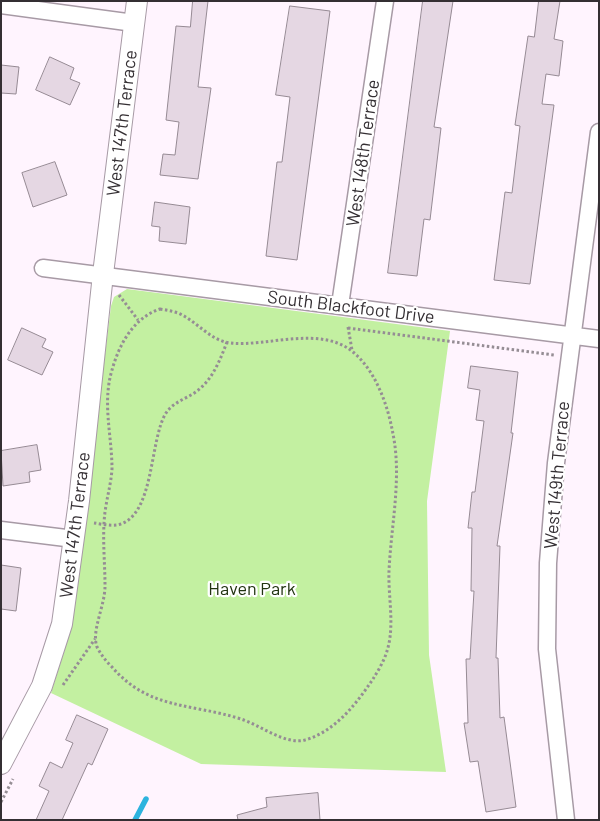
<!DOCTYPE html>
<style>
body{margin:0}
#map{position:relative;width:600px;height:821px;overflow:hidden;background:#fff4fe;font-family:Barlow,sans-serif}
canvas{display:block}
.frame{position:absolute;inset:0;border:2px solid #342f33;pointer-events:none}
</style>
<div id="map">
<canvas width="600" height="821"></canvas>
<div class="frame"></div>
</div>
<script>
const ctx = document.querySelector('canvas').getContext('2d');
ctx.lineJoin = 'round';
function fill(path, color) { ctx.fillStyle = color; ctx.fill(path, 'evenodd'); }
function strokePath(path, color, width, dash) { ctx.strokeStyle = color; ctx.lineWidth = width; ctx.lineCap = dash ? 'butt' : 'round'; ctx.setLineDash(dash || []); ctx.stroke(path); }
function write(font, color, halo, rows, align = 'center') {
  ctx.font = font + ' Barlow,sans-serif'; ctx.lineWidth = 4.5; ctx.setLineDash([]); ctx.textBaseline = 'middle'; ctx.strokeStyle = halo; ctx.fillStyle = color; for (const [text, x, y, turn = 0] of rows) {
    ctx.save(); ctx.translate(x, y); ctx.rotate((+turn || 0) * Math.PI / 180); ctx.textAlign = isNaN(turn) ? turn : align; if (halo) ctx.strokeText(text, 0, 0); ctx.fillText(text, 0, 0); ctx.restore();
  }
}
const green = new Path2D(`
 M 127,289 L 450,331 L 427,501 L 429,655 L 446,772 L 201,764 L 51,693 L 71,630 L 111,306 L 114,297 Z`);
const stream = new Path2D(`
 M 135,820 L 146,799`);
const building = new Path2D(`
 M 193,1 L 208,1 L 198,87 L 211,88 L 198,179 L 160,175 L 163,154 L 175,155 L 179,122 L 166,120 L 176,26 L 190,27 Z
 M 423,1 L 453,1 L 434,127 L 441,128 L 430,220 L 424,219 L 417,276 L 388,273 Z
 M 539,1 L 560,1 L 554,39 L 563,41 L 559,76 L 546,74 L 542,104 L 554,105 L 530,284 L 494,280 L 505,192 L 512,193 L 520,126 L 515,125 L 528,36 L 534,37 Z
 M 290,6 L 330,11 L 297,260 L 266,256 L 277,162 L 282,162 L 290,97 L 276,95 Z
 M 50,57 L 74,68 L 70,79 L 80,83 L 70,105 L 36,90 Z
 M 1,65 L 19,67 L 16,94 L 1,93 Z
 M 55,162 L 67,195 L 33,207 L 22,173 Z
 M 155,202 L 190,207 L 186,244 L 159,241 L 160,227 L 152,226 Z
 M 22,328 L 46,339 L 42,347 L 53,352 L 42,375 L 8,360 Z
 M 471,366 L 518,372 L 511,433 L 513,433 L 497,546 L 500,546 L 496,658 L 498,658 L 500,718 L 504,717 L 516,807 L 486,812 L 478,761 L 470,762 L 464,723 L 468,723 L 466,659 L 470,659 L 474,591 L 471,591 L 472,528 L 468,528 L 472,492 L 475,492 L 484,421 L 476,420 L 480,390 L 468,388 Z
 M 37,445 L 41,470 L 29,472 L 30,482 L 3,486 L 1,451 Z
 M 1,565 L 21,568 L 16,611 L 1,609 Z
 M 77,715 L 108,729 L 92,765 L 88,763 L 62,820 L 36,820 L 49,791 L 39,786 L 50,762 L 62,768 L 73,743 L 66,740 Z
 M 318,793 L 320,820 L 238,820 L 237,815 L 267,807 L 266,798 Z`);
const path = new Path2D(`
 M 119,295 L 138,320
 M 160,309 C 166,310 172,311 178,313 C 197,321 210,341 231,343 C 266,347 321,325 353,352 C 376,371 388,406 393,434 C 402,478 391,526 389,571 C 388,597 395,626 387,651 C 384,661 378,671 373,679 C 356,704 336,731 305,740 C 285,745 260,725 241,719 C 191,703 149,710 112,667 C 106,661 101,655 97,647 C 91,631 105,606 105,586 C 105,562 102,536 105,512 C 107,497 111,484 112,469 C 112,436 102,403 112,370 C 119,345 133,318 160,309 Z
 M 348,327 L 352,350
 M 348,328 L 554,355
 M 94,523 C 101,524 110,526 117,525 C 155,518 149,440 166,413 C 174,401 187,399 197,391 C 213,379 220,360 227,342
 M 63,685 L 95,639
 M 1,802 L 13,779`);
const minor = new Path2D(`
 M 1,5 L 134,23
 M 43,268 L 599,339
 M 340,305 L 385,1
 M 1,530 L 74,539
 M 566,820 L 547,649 L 548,563 L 556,463 L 599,132`);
const tertiary = new Path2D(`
 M 1,764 L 42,686 L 62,624 L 79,501 L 103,274 L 137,1`);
const streetNames = [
 ["West 147th Terrace",122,123,-83],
 ["West 148th Terrace",363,153,-82],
 ["South Blackfoot Drive",351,307,7],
 ["West 149th Terrace",557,475,-85],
 ["West 147th Terrace",75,525,-83]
];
const parkNames = [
 ["Haven Park",252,589]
];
fill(green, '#c3f0a1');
strokePath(stream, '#2db3de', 5.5);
fill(building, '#e5d7e3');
strokePath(building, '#968a94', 1);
strokePath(minor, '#a79aa5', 19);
strokePath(tertiary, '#a79aa5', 22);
strokePath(path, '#958d94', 3, [2.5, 2.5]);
strokePath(minor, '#fff', 16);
strokePath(tertiary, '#fff', 20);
write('18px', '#342f33', '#fff', streetNames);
write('18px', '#223411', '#fff', parkNames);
</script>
